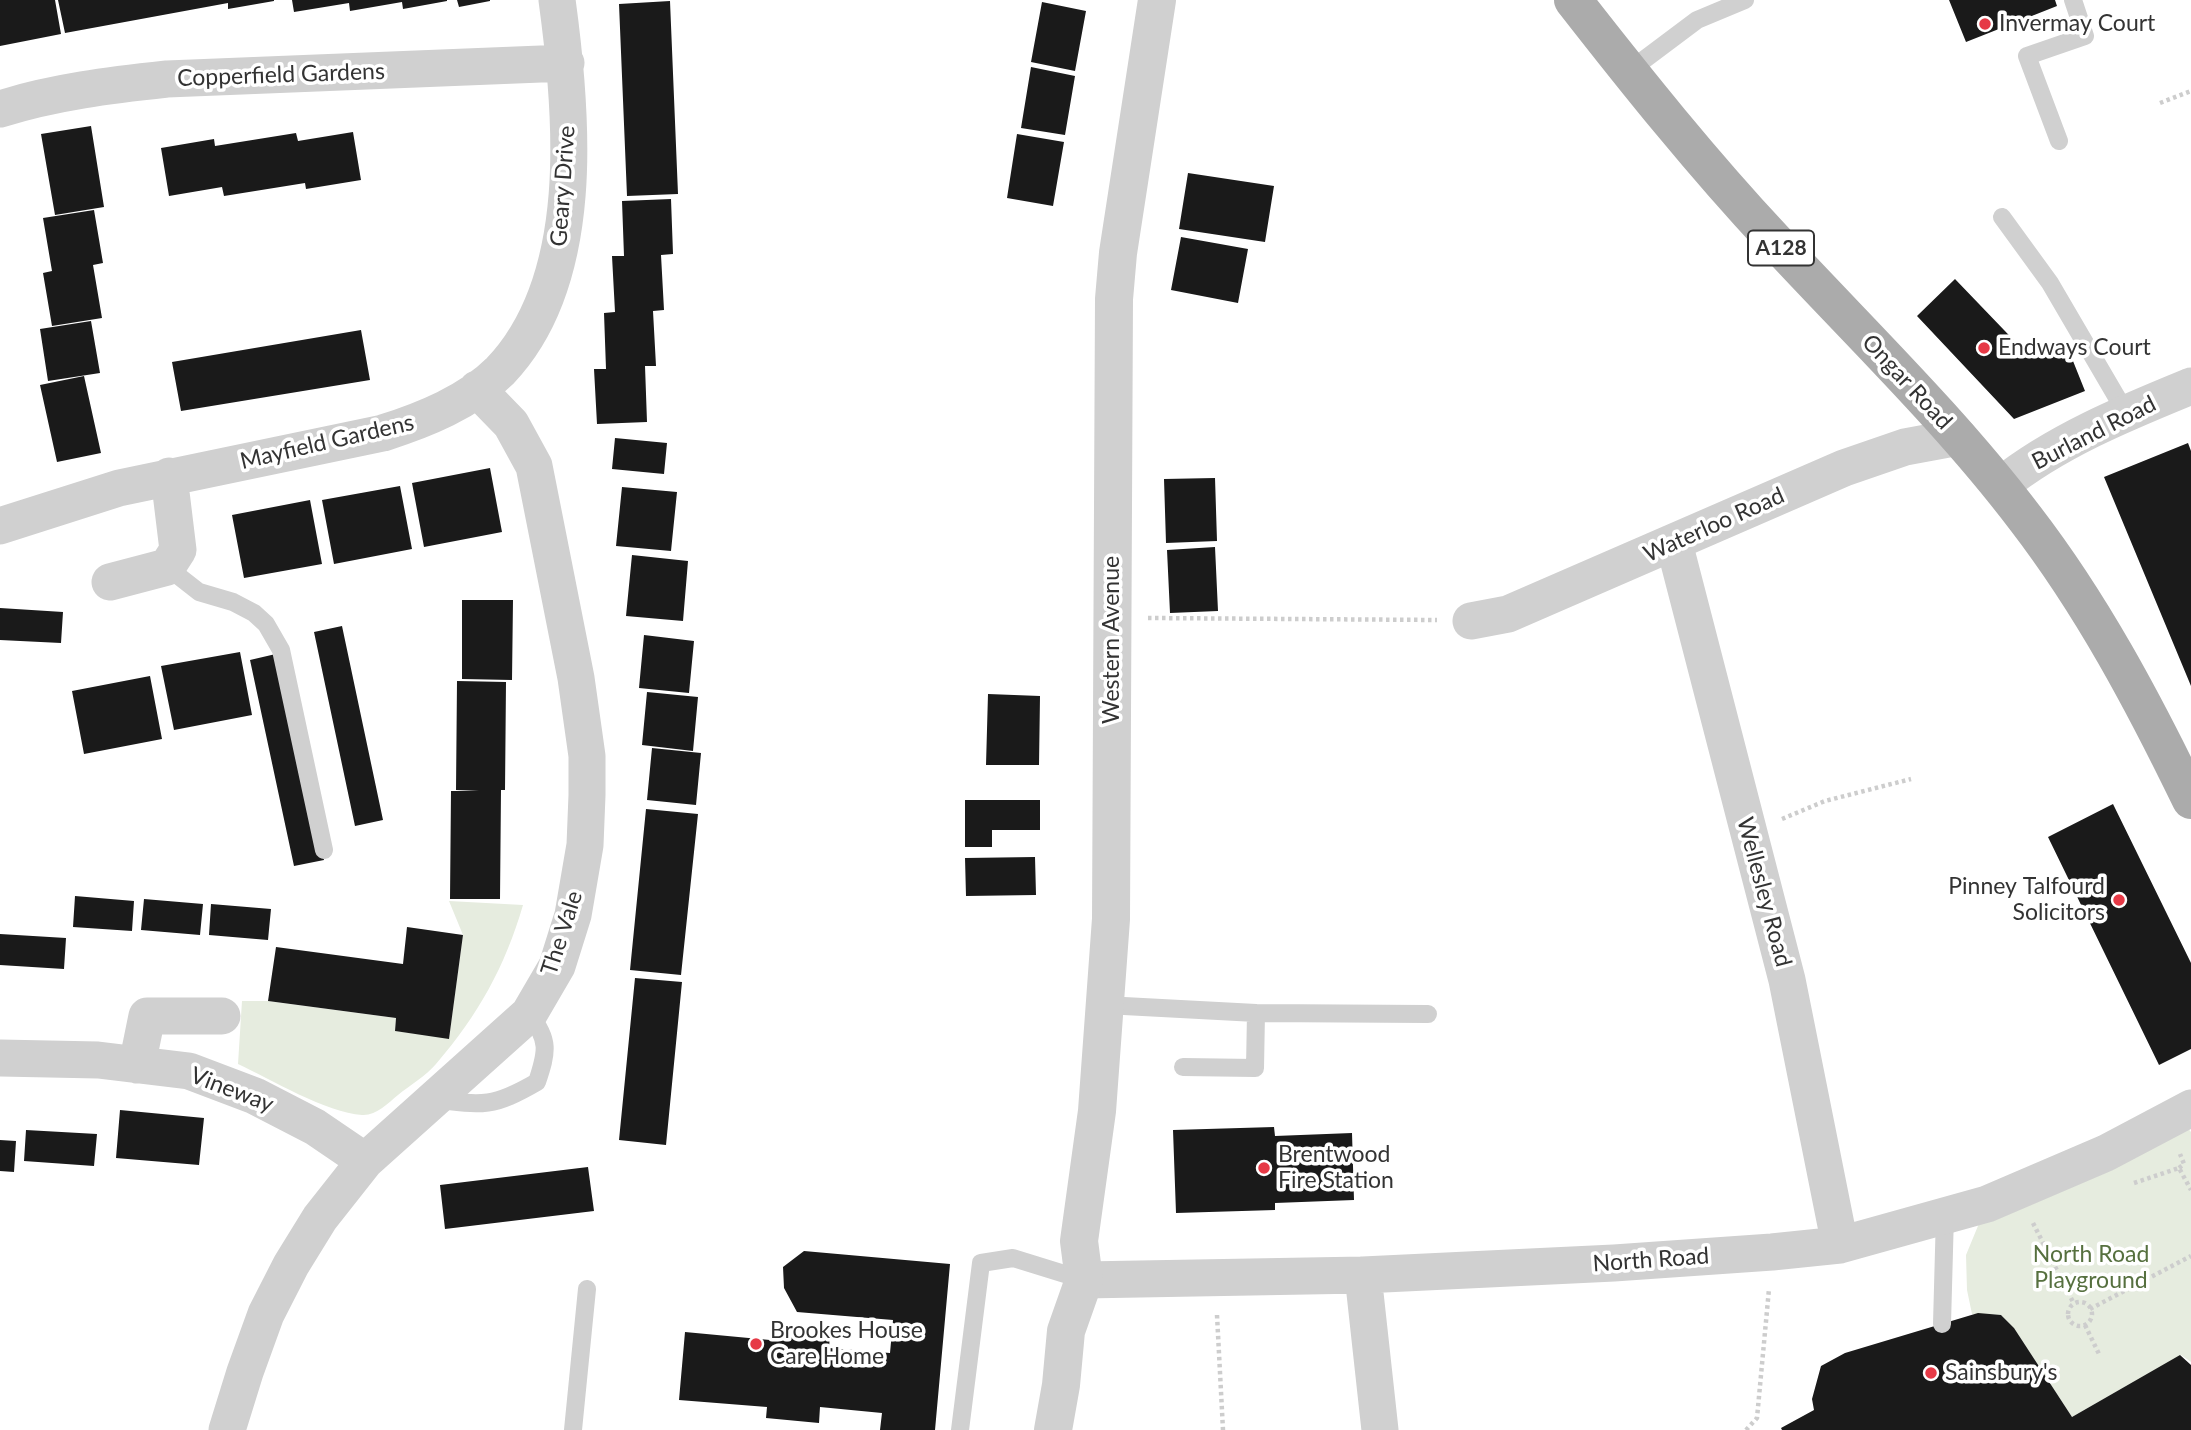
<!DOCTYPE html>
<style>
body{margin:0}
canvas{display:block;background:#fff}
</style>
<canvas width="2191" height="1430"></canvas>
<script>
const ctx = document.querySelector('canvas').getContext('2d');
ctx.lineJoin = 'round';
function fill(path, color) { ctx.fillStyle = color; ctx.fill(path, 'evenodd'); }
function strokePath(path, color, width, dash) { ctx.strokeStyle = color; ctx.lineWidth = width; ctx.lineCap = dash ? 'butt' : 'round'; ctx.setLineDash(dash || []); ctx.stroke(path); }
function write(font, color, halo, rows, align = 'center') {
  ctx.font = font + ' Lato,sans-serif'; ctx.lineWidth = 7; ctx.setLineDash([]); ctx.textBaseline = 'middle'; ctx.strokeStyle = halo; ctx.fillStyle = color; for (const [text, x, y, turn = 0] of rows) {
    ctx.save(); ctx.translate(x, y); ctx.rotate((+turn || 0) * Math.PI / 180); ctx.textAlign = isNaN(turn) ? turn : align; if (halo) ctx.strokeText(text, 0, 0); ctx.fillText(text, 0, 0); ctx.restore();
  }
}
const green = new Path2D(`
 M 449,901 L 523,905 C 505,967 478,1015 436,1064 C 426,1076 410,1085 398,1095 C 388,1103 376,1116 362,1115 C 327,1113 270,1079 238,1064 L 242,1001 L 268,1001 L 396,1018 L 395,1031 L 449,1038 L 463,935 Z
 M 2178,1116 L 2191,1132 L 2191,1362 L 2181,1355 L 2072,1417 L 2014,1329 L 2001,1315 L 1972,1314 L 1967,1290 L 1966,1255 L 1987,1204 Z`);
const building = new Path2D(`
 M 0,0 L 55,0 L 61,34 L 0,46 Z
 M 58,0 L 274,0 L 274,1 L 228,9 L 228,3 L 65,33 Z
 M 292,0 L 447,0 L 447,1 L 403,9 L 402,2 L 350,11 L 349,3 L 294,12 Z
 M 457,0 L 490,0 L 490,1 L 459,7 Z
 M 1949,0 L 2055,0 L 2057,6 L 1966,42 Z
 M 670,1 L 678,194 L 627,196 L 619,4 Z
 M 1042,2 L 1086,11 L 1075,71 L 1031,62 Z
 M 1031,67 L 1075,76 L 1065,135 L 1021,128 Z
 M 91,126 L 104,207 L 55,215 L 41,134 Z
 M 353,132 L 361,180 L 306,189 L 305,183 L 224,196 L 222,187 L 169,196 L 161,148 L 214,139 L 215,146 L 296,133 L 298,141 Z
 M 1017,134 L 1064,142 L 1053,206 L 1007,198 Z
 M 1188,173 L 1274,186 L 1265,242 L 1179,229 Z
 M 671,199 L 673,254 L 661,255 L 664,310 L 653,311 L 656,366 L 645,366 L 647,422 L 597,424 L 594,369 L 606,369 L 604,313 L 615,312 L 612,256 L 624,256 L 622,201 Z
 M 94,210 L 103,263 L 93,265 L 102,318 L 52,326 L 43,273 L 52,271 L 43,218 Z
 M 1181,237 L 1248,249 L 1238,303 L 1171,290 Z
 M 1955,279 L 2028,355 L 2065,341 L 2085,391 L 2014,419 L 1917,316 Z
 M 91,321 L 100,373 L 48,381 L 40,329 Z
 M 361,330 L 370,380 L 181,411 L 172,362 Z
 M 84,376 L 101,453 L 57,462 L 40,385 Z
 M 615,438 L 667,443 L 664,474 L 612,469 Z
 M 2188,443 L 2191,451 L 2191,686 L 2104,477 Z
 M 490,468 L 502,532 L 424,547 L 412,483 Z
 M 1215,478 L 1217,541 L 1166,543 L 1164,479 Z
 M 400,486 L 412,549 L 334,564 L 322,500 Z
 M 622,487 L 677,492 L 671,551 L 616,546 Z
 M 310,500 L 322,564 L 244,578 L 232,515 Z
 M 1215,547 L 1218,611 L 1170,613 L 1167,550 Z
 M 632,555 L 688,561 L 683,621 L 626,616 Z
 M 462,600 L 513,600 L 512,680 L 462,679 Z
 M 0,608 L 63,612 L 61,643 L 0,640 Z
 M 342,626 L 383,820 L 355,826 L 314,632 Z
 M 644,635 L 694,641 L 689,693 L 639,688 Z
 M 240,652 L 252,715 L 174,730 L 161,666 Z
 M 280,653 L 324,860 L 294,866 L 250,660 Z
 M 150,676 L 162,739 L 84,754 L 72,691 Z
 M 457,681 L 506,682 L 505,790 L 501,790 L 500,899 L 450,899 L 451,791 L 479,791 L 456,790 Z
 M 647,692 L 698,697 L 693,751 L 642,745 Z
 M 988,694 L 1040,696 L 1039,765 L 986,765 Z
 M 652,748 L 701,753 L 696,805 L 647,800 Z
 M 965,800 L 1040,800 L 1040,830 L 992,830 L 992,847 L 965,847 Z
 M 2113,804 L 2191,963 L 2191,1049 L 2159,1065 L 2048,837 Z
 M 646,809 L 698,814 L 681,975 L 630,970 Z
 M 1035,857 L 1036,895 L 966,896 L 965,858 Z
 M 75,896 L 134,901 L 132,931 L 73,927 Z
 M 144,899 L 203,904 L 200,935 L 141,930 Z
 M 211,904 L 271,909 L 268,940 L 209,935 Z
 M 407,927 L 463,935 L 449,1039 L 395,1031 L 396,1018 L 268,1001 L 276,947 L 403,964 Z
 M 0,934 L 66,938 L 64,969 L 0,965 Z
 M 635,978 L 682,982 L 666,1145 L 619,1140 Z
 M 120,1110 L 204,1118 L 199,1165 L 116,1158 Z
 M 1274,1127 L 1275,1136 L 1352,1133 L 1354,1200 L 1275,1203 L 1275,1210 L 1176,1213 L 1173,1130 Z
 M 26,1130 L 97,1134 L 94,1166 L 24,1161 Z
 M 0,1140 L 16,1141 L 14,1172 L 0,1171 Z
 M 588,1167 L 594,1211 L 445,1229 L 440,1185 Z
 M 804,1251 L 950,1264 L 935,1430 L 880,1430 L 882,1413 L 820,1407 L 819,1423 L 766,1418 L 767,1407 L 679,1400 L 685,1332 L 770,1340 L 770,1330 L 830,1335 L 829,1348 L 890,1353 L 893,1320 L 797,1312 L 784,1288 L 783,1267 Z
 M 1978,1313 L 2001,1315 L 2014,1328 L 2072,1417 L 2180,1355 L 2191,1365 L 2191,1430 L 1782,1430 L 1781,1428 L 1814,1410 L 1812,1399 L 1821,1366 L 1845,1353 Z`);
const path = new Path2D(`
 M 2160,103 L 2191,91
 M 1148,618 L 1437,620
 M 1782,819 L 1825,801 L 1911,779
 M 2179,1168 L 2184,1164 L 2180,1154
 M 2134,1183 L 2179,1168 L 2191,1190
 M 2033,1223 L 2074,1304
 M2068 1314a12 12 0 1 1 24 0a12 12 0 1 1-24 0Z
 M 2090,1309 L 2191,1256
 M 1217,1315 L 1223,1430
 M 2085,1325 L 2099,1354
 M 1746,1430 L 1757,1418 L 1769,1289`);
const service = new Path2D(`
 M 1629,71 L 1697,20 L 1745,0
 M 2059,141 L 2027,56 L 2085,36 L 2073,0
 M 2002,217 L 2050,283 L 2126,413
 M 167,567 L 199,592 L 233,602 L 254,613 L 266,624 L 281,650 L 324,850
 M 1105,1005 L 1256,1013 L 1255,1068 L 1183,1067
 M 1256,1013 L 1428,1014
 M 435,1099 C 483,1106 494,1107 537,1082 C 547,1052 550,1040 529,1014
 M 1942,1324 L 1945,1214
 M 573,1430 L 587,1289
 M 960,1430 L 981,1263 L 1013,1258 L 1084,1280`);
const minor = new Path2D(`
 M 0,109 C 54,92 111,85 167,79 L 566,63
 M 2000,486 C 2056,441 2125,413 2191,386
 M 0,526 L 119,488 L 383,433 C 424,420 469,402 500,371 C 587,280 573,116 557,0
 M 1674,543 L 1787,980 L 1840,1245
 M 110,582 L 167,567 L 178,550 L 169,476
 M 1471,621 L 1508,614 L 1844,468 L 1905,447 L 1959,437
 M 0,1058 L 98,1060 L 189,1071 L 255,1096 L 315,1127 L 365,1161
 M 137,1065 L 147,1016 L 222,1016
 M 1363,1275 L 1380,1430
 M 1084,1280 L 1363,1275 L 1614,1263 L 1772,1252 L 1840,1245 L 1987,1204 L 2106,1153 L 2191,1108
 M 227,1430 L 245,1372 L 266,1314 L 291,1265 L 320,1218 L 365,1161 L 529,1014 L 557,966 L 573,915 L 585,845 L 587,795 L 587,756 L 576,678 L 534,466 L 511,424 L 477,389`);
const tertiary = new Path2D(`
 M 1053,1430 L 1061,1385 L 1066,1331 L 1084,1280 L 1079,1241 L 1097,1111 L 1111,919 L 1114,299 L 1118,253 L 1157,0`);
const primary = new Path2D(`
 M 1573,0 C 1637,82 1702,163 1773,239 C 1858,331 1949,418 2025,518 C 2092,605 2143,701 2191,800`);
const markers = [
 [1985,24,7,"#e63946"],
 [1984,348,7,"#e63946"],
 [2119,900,7,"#e63946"],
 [1264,1168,7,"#e63946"],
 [756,1344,7,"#e63946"],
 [1931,1373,7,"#e63946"]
];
const shields = [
 [1781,248,66]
];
const shieldNames = [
 ["A128",1781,248]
];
const poiNames = [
 ["Invermay Court",1999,24],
 ["Endways Court",1998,348],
 ["Pinney Talfourd",2105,887,"right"],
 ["Solicitors",2105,913,"right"],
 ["Brentwood",1278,1155],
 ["Fire Station",1278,1181],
 ["Brookes House",770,1331],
 ["Care Home",770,1357],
 ["Sainsbury's",1945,1373]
];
const streetNames = [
 ["Copperfield Gardens",281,75,-2],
 ["Geary Drive",563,186,-86],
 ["Ongar Road",1907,382,47],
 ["Burland Road",2094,433,-27],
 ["Mayfield Gardens",327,442,-13],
 ["Waterloo Road",1714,525,-24],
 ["Western Avenue",1112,640,-90],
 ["Wellesley Road",1764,892,75],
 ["The Vale",562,933,-72],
 ["Vineway",232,1090,21],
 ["North Road",1651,1260,-4]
];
const parkNames = [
 ["North Road",2091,1255],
 ["Playground",2091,1281]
];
fill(green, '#e6ecdf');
fill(building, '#1a1a1a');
strokePath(path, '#cdcdcd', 4.5, [3.5, 3.5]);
strokePath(service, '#d0d0d0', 18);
strokePath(minor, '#d0d0d0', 37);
strokePath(tertiary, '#d0d0d0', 38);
strokePath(primary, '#ababab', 38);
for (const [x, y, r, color] of markers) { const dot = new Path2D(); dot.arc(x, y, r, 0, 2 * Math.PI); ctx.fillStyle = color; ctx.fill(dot); strokePath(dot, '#fff', 2.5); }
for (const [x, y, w] of shields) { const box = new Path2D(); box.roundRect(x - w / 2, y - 17.5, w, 35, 5); ctx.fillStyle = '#fff'; ctx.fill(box); strokePath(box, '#333', 2); }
write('bold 21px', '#333', null, shieldNames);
write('23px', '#333', '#fff', poiNames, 'left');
write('23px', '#333', '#fff', streetNames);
write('23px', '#56703f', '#fff', parkNames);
</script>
